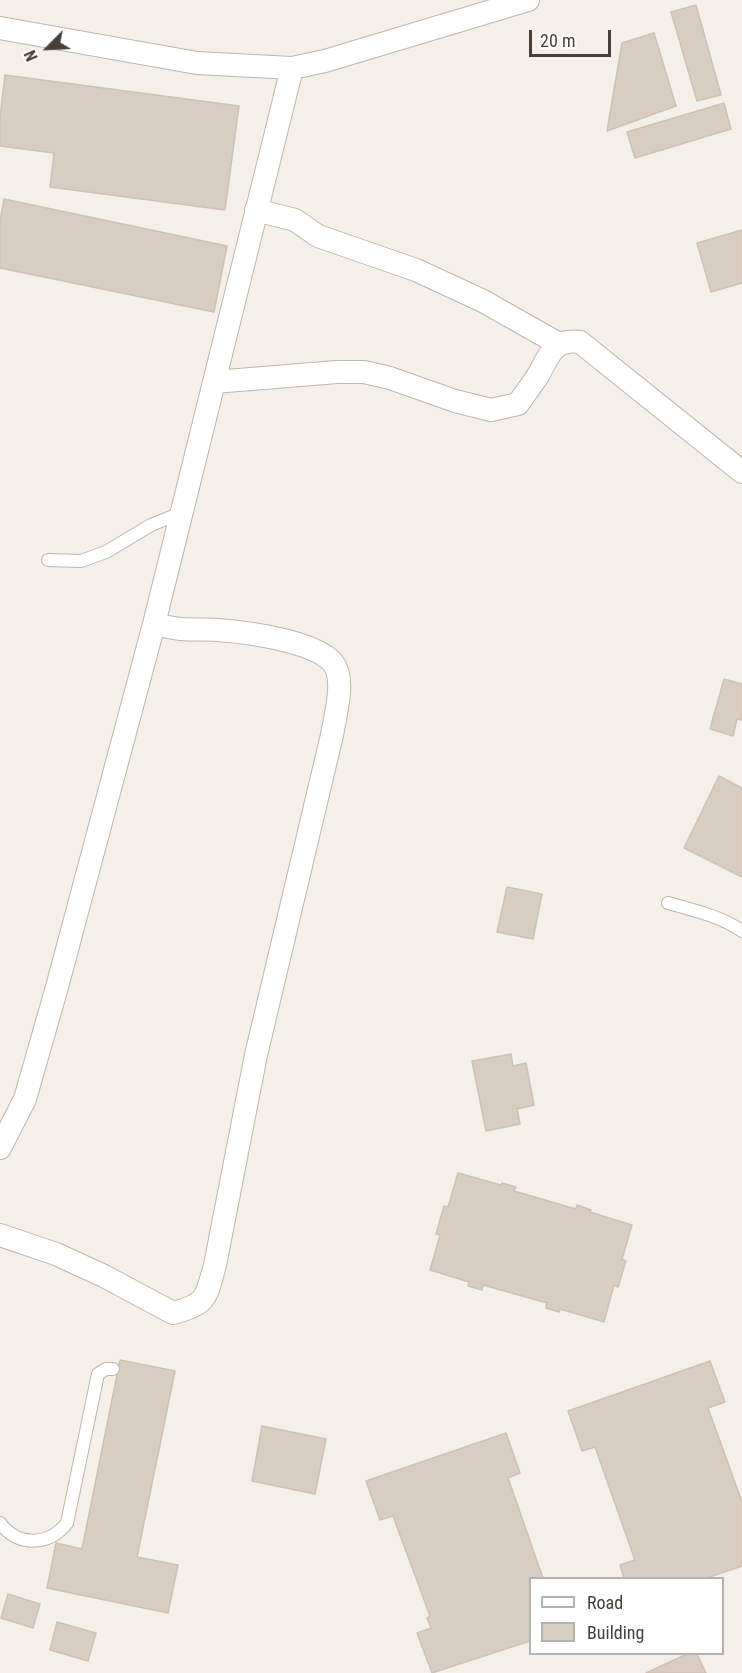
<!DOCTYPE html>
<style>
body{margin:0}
#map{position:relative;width:742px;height:1673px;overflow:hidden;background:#f4efe9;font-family:"Roboto Condensed",sans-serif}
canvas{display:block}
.legend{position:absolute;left:529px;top:1577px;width:195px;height:78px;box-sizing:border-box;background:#fff;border:2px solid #b6b2af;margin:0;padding:8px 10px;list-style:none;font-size:18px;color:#483f37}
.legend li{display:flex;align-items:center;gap:12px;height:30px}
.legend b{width:30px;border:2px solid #b6b2af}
.north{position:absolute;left:18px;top:18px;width:60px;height:60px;-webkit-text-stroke:4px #fff;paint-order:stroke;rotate:246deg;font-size:16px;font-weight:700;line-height:24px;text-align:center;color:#483f37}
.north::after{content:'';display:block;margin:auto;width:21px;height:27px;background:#483f37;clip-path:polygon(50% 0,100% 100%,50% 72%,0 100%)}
.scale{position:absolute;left:529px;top:30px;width:82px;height:27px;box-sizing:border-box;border:3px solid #483f37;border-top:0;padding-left:8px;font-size:18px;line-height:21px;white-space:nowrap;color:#483f37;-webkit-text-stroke:4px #fff;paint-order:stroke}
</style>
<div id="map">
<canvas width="742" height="1673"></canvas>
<ul class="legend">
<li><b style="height:8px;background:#fff"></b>Road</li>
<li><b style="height:16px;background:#d8cdc1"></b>Building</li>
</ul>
<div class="north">N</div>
<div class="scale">20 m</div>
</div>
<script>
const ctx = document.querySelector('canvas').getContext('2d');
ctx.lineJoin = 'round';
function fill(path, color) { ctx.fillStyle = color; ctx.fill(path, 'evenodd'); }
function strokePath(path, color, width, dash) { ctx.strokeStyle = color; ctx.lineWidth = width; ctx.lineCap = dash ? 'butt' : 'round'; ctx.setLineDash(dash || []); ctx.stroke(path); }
const building = new Path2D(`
 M 696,5 L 721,95 L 697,101 L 671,12 Z
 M 654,33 L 676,106 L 607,131 L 622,43 Z
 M 5,75 L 239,106 L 225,210 L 50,187 L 54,153 L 0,146 L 0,117 Z
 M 724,103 L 731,129 L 635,158 L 627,132 Z
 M 4,199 L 227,246 L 214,312 L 0,268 L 0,221 Z
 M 742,230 L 742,283 L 711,292 L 697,243 Z
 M 724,679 L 742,684 L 742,720 L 737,719 L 733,736 L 710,729 Z
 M 719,776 L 742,788 L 742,877 L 684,848 Z
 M 507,887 L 542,894 L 533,939 L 497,932 Z
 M 511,1054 L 513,1066 L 526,1063 L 534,1105 L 517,1109 L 520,1124 L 486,1131 L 472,1061 Z
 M 458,1173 L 501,1185 L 502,1183 L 516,1187 L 514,1191 L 576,1209 L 577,1205 L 591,1210 L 590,1212 L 632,1225 L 622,1259 L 626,1261 L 618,1287 L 614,1285 L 604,1322 L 560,1309 L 559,1312 L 546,1308 L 547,1303 L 483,1285 L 482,1290 L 468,1286 L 469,1282 L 430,1270 L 440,1235 L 436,1234 L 444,1206 L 448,1207 Z
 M 120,1360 L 175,1371 L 137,1557 L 178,1565 L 168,1613 L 47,1588 L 56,1543 L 82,1549 Z
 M 710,1361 L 725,1402 L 708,1408 L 742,1502 L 742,1566 L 707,1578 L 624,1578 L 620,1565 L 635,1560 L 595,1447 L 582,1451 L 568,1411 Z
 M 262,1426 L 326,1439 L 315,1494 L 252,1481 Z
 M 506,1433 L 520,1473 L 508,1478 L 543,1578 L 530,1578 L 530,1641 L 432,1673 L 417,1633 L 431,1628 L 427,1618 L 430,1616 L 393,1516 L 380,1520 L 366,1481 Z
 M 8,1594 L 40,1604 L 33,1628 L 1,1618 Z
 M 57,1622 L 96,1633 L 88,1661 L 50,1650 Z
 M 687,1654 L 697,1654 L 706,1673 L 646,1673 Z`);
const service = new Path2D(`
 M 48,560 L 81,561 L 106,552 L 151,525 L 181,513
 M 668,903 C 693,910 720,916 742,931
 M 0,1523 C 18,1547 49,1546 67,1523 L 98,1374 L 106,1369 L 113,1369`);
const minor = new Path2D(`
 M 0,28 L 197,63 L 292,68 L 325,61 L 528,0
 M 256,210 L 295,220 L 318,236 L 416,270 L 483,301 L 559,344
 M 214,382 L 337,372 L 364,372 L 390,378 L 455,401 L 491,410 L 518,404 C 524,395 531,386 537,377 C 549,357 552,338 580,342 L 742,472
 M 0,1148 L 25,1099 L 57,987 L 154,624 L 292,68
 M 0,1235 L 56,1254 L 104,1276 L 173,1313 C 208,1304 206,1297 215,1265 L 256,1055 L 332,735 C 335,716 346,679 333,663 C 315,641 246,632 218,630 C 206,629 193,630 181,629 C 172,628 163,626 154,624`);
fill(building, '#d8cdc1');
strokePath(building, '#d0c1b2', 1.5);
strokePath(service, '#bfb6ab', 14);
strokePath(minor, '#bfb6ab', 24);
strokePath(service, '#fff', 12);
strokePath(minor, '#fff', 22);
</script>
